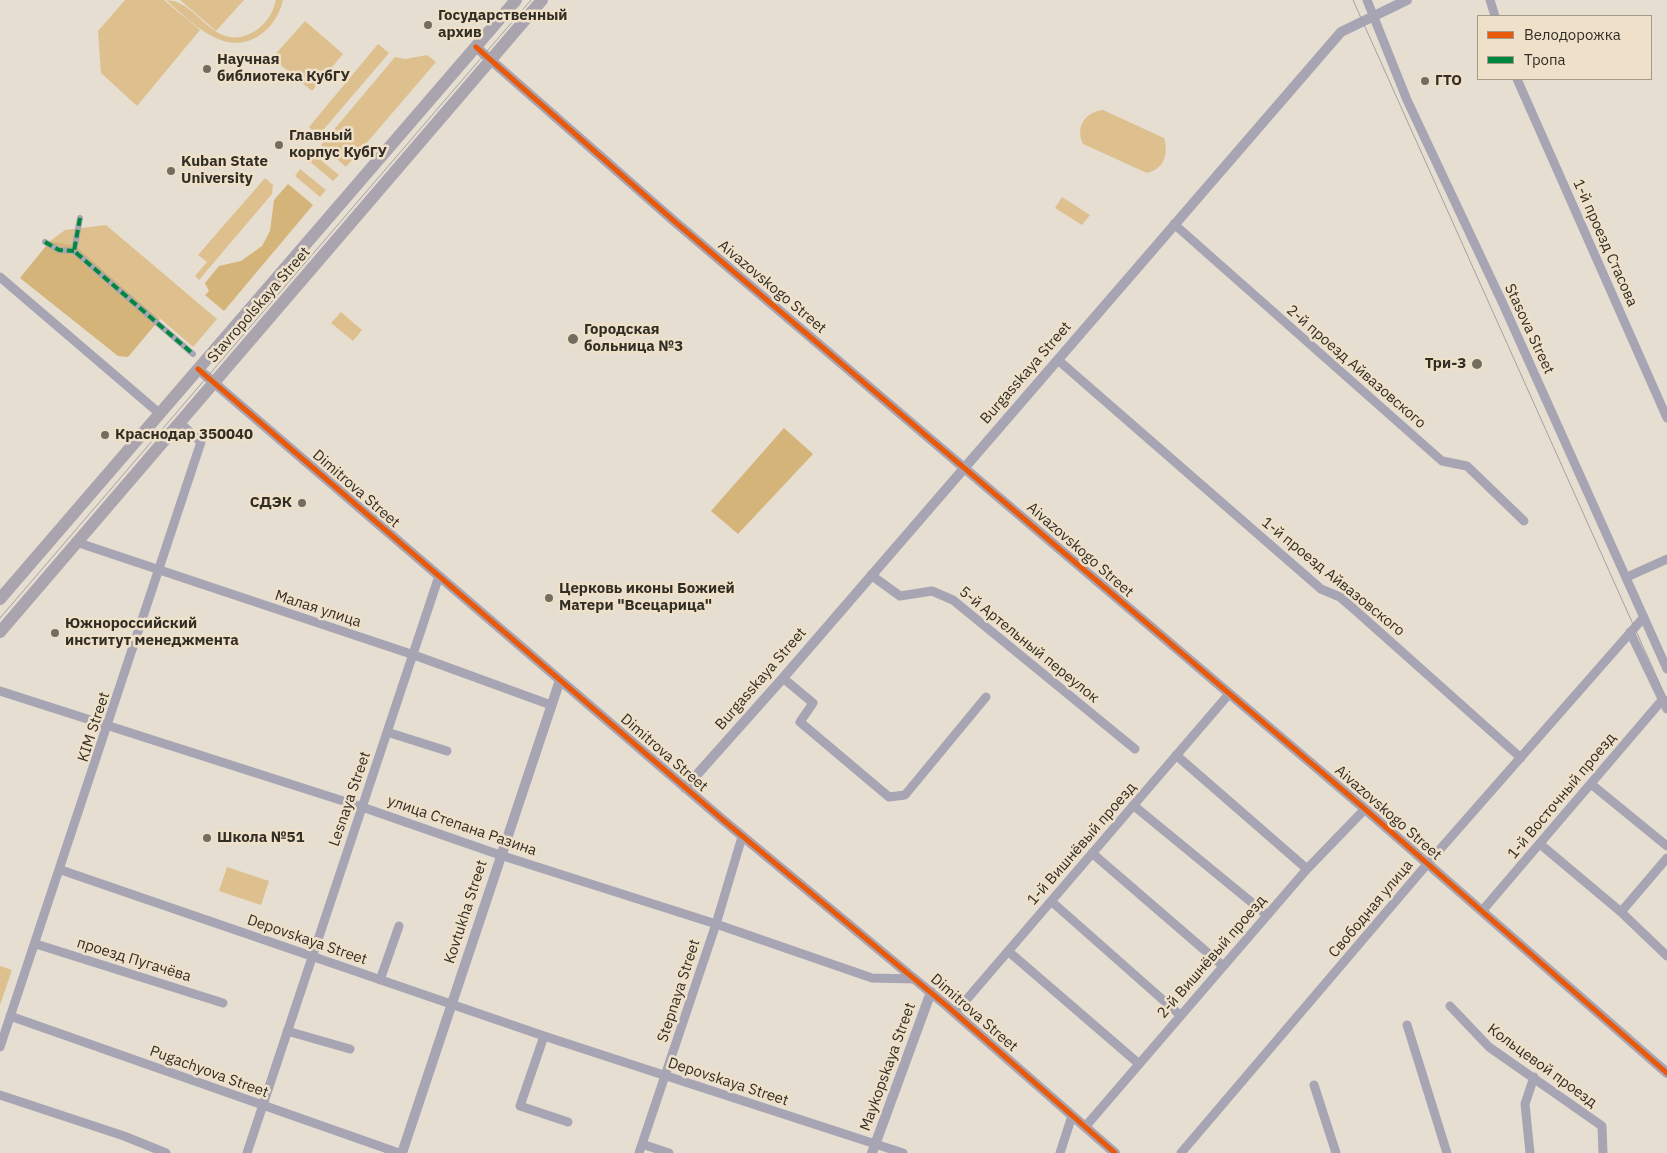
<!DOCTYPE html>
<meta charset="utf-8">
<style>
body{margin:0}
#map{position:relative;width:1667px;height:1153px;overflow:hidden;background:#e6ded1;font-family:"IBM Plex Sans",sans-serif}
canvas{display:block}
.legend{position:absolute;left:1477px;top:15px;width:175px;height:65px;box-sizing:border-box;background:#eee0c9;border:1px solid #a39987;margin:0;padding:6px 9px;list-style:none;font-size:15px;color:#332e25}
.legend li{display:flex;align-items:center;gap:10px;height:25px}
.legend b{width:25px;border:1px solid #a39987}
</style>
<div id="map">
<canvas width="1667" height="1153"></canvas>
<ul class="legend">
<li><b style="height:6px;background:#e8590c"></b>Велодорожка</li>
<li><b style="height:6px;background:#00873e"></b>Тропа</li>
</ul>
</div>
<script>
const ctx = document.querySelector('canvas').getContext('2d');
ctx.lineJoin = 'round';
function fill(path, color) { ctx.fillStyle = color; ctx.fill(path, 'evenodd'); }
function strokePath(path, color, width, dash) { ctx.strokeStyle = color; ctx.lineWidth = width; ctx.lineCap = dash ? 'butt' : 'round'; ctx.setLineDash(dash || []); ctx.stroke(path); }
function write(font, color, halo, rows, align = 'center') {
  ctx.font = font + ' "IBM Plex Sans",sans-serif'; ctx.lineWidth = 5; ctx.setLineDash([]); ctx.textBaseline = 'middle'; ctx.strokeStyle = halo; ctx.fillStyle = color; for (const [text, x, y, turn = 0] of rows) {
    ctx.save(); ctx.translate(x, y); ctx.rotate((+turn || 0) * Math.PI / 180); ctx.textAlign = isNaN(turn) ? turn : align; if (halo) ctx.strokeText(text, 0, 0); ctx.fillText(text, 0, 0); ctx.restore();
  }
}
const green = new Path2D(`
 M 125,0 L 164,0 L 200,30 L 137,106 L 101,73 L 98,31 Z
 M 166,0 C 199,0 213,56 255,31 C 266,24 273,13 276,0 L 283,0 C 280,14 272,27 260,35 C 224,59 192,22 166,0 Z
 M 180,0 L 244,0 L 216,31 Z
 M 305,21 L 343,54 L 312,91 L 272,58 Z
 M 378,44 L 389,53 L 318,136 L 309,127 Z
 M 427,55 L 436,62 L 346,167 L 321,145 L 395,57 L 405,59 Z
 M 1103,110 L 1164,138 C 1169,154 1164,169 1147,173 L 1083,144 C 1075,127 1085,112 1103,110 Z
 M 313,154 L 339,175 L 333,181 L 308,160 Z
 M 300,169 L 326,190 L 320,197 L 295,176 Z
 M 265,178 L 273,185 L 272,194 L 199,280 L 195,276 L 207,262 L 198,255 Z
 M 1062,197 L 1090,215 L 1082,225 L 1055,208 Z
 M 106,225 L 217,319 L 193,347 L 75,245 L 50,241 L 65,230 Z
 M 341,312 L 362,330 L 353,341 L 331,323 Z
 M 227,867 L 269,881 L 261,905 L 219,891 Z
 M 0,966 L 12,970 L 0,1005 Z`);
const forest = new Path2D(`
 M 288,184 L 313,205 L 224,311 L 205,295 L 209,291 L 205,283 L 219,266 L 241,261 L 262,246 L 270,231 L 274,200 Z
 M 50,241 L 75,245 L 160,319 L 128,357 L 118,356 L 20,278 Z
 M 784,428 L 813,454 L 738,534 L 711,511 Z`);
const pedestrian = new Path2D(`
 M 80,218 L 74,251 L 193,354
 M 45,242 L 59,250 L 74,251`);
const minor = new Path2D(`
 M 1367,0 L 1407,100 L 1503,304 L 1667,669
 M 1490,0 L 1495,16
 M 1517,79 L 1667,418
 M 1174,224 L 1442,461 L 1467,466 L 1524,521
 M 0,277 L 159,413
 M 1058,360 L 1321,589 L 1340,597 L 1355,610 L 1521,758
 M 76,542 L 414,655 L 551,705
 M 871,575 L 900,596 L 932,591 L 953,600 L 1135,749
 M 1627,577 L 1667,559
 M 1630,632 L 1667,709
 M 783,678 L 813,703 L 800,722 L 889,797 L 905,795 L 986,697
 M 0,691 L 362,807 L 500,855 L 716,924 L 872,978 L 915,979
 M 387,732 L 447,751
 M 1176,755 L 1307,869
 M 1591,784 L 1667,846
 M 1133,805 L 1267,915
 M 1540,844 L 1621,912 L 1667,956
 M 1092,853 L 1223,966
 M 61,870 L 544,1036 L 903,1153
 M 1051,901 L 1180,1015
 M 1482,911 L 1663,699
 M 1621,912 L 1667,858
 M 36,944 L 223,1003
 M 1008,951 L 1138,1063
 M 380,980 L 399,926
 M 1450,1006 L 1489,1047 L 1602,1126 L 1603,1153
 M 955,1013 L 1229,694
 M 10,1016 L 399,1153
 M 1407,1025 L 1447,1153
 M 287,1031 L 350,1049
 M 544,1036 L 520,1106 L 568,1122
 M 0,1047 L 201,442 L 179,422
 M 1314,1085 L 1336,1153
 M 0,1095 L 124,1136 L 166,1153
 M 1085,1127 L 1307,869 L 1365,809
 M 642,1144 L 669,1153
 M 247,1153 L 439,576
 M 639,1153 L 716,924 L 742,837
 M 1060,1153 L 1072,1116
 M 1181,1153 L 1428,863 L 1644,617
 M 1530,1153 L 1525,1104 L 1534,1077`);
const tertiary = new Path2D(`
 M 476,47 L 674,221 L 1365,809 L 1667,1073
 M 198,369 L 723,820 L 947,1006 L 1115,1153
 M 685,788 L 783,678 L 1341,32 L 1407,0
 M 402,1153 L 560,680
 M 872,1153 L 931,992`);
const primary = new Path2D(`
 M 0,599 L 516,0
 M 0,632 L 542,0`);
const tram = new Path2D(`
 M 1353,0 L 1667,700
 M 0,618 L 531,0`);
const quiet = new Path2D(`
 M 80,218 L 74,251 L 193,354
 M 45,242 L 59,250 L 74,251`);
const cycleway = new Path2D(`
 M 476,47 L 674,221 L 1365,809 L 1667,1073
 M 198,369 L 723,820 L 947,1006 L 1115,1153`);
const markers = [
 [428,25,5,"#726c61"],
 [207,69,5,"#726c61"],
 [1425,81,5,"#726c61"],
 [279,145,5,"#726c61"],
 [171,171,5,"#726c61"],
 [573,339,6,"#726c61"],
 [1477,364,6,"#726c61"],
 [105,435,5,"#726c61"],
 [302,503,5,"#726c61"],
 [549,598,5,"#726c61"],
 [55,633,5,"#726c61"],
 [207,838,5,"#726c61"]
];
const poiNames = [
 ["Государственный",438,16],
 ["архив",438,33],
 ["Научная",217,60],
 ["библиотека КубГУ",217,77],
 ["ГТО",1435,81],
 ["Главный",289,136],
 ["корпус КубГУ",289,153],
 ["Kuban State",181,162],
 ["University",181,179],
 ["Городская",584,330],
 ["больница №3",584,347],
 ["Три-З",1466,364,"right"],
 ["Краснодар 350040",115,435],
 ["СДЭК",292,503,"right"],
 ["Церковь иконы Божией",559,589],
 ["Матери \"Всецарица\"",559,606],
 ["Южнороссийский",65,624],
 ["институт менеджмента",65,641],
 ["Школа №51",217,838]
];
const streetNames = [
 ["1-й проезд Стасова",1605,243,66],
 ["Aivazovskogo Street",772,287,40],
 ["Stavropolskaya Street",259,305,-49],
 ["Stasova Street",1529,329,65],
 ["2-й проезд Айвазовского",1356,367,41],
 ["Burgasskaya Street",1026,373,-49],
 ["Dimitrova Street",356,489,41],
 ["Aivazovskogo Street",1080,550,41],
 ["1-й проезд Айвазовского",1333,577,39],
 ["Малая улица",318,609,18],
 ["5-й Артельный переулок",1029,645,39],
 ["Burgasskaya Street",761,679,-49],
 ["KIM Street",94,727,-72],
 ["Dimitrova Street",664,753,41],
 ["1-й Восточный проезд",1562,796,-50],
 ["Lesnaya Street",350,799,-71],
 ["Aivazovskogo Street",1388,813,41],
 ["улица Степана Разина",462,826,19],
 ["1-й Вишнёвый проезд",1082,844,-49],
 ["Свободная улица",1371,909,-50],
 ["Kovtukha Street",466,912,-72],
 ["Depovskaya Street",307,940,19],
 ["2-й Вишнёвый проезд",1212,957,-49],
 ["проезд Пугачёва",134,960,17],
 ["Stepnaya Street",679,991,-72],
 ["Dimitrova Street",974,1013,41],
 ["Кольцевой проезд",1542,1066,36],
 ["Maykopskaya Street",888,1067,-70],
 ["Pugachyova Street",209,1072,20],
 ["Depovskaya Street",728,1082,18]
];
fill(green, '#dec08f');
fill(forest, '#d4b478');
strokePath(pedestrian, '#a7a5b3', 6);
strokePath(minor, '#a7a5b3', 9);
strokePath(tertiary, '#a7a5b3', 10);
strokePath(primary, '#aaa4af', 12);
strokePath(tram, '#a5a1a4', 1);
strokePath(quiet, '#00873e', 4, [8, 4]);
strokePath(cycleway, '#e8590c', 5);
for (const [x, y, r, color] of markers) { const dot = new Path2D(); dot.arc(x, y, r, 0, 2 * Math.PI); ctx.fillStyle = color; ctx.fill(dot); strokePath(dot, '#eee0c9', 2); }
write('bold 15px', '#332e25', '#eee0c9', poiNames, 'left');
write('15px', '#332e25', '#eee0c9', streetNames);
</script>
